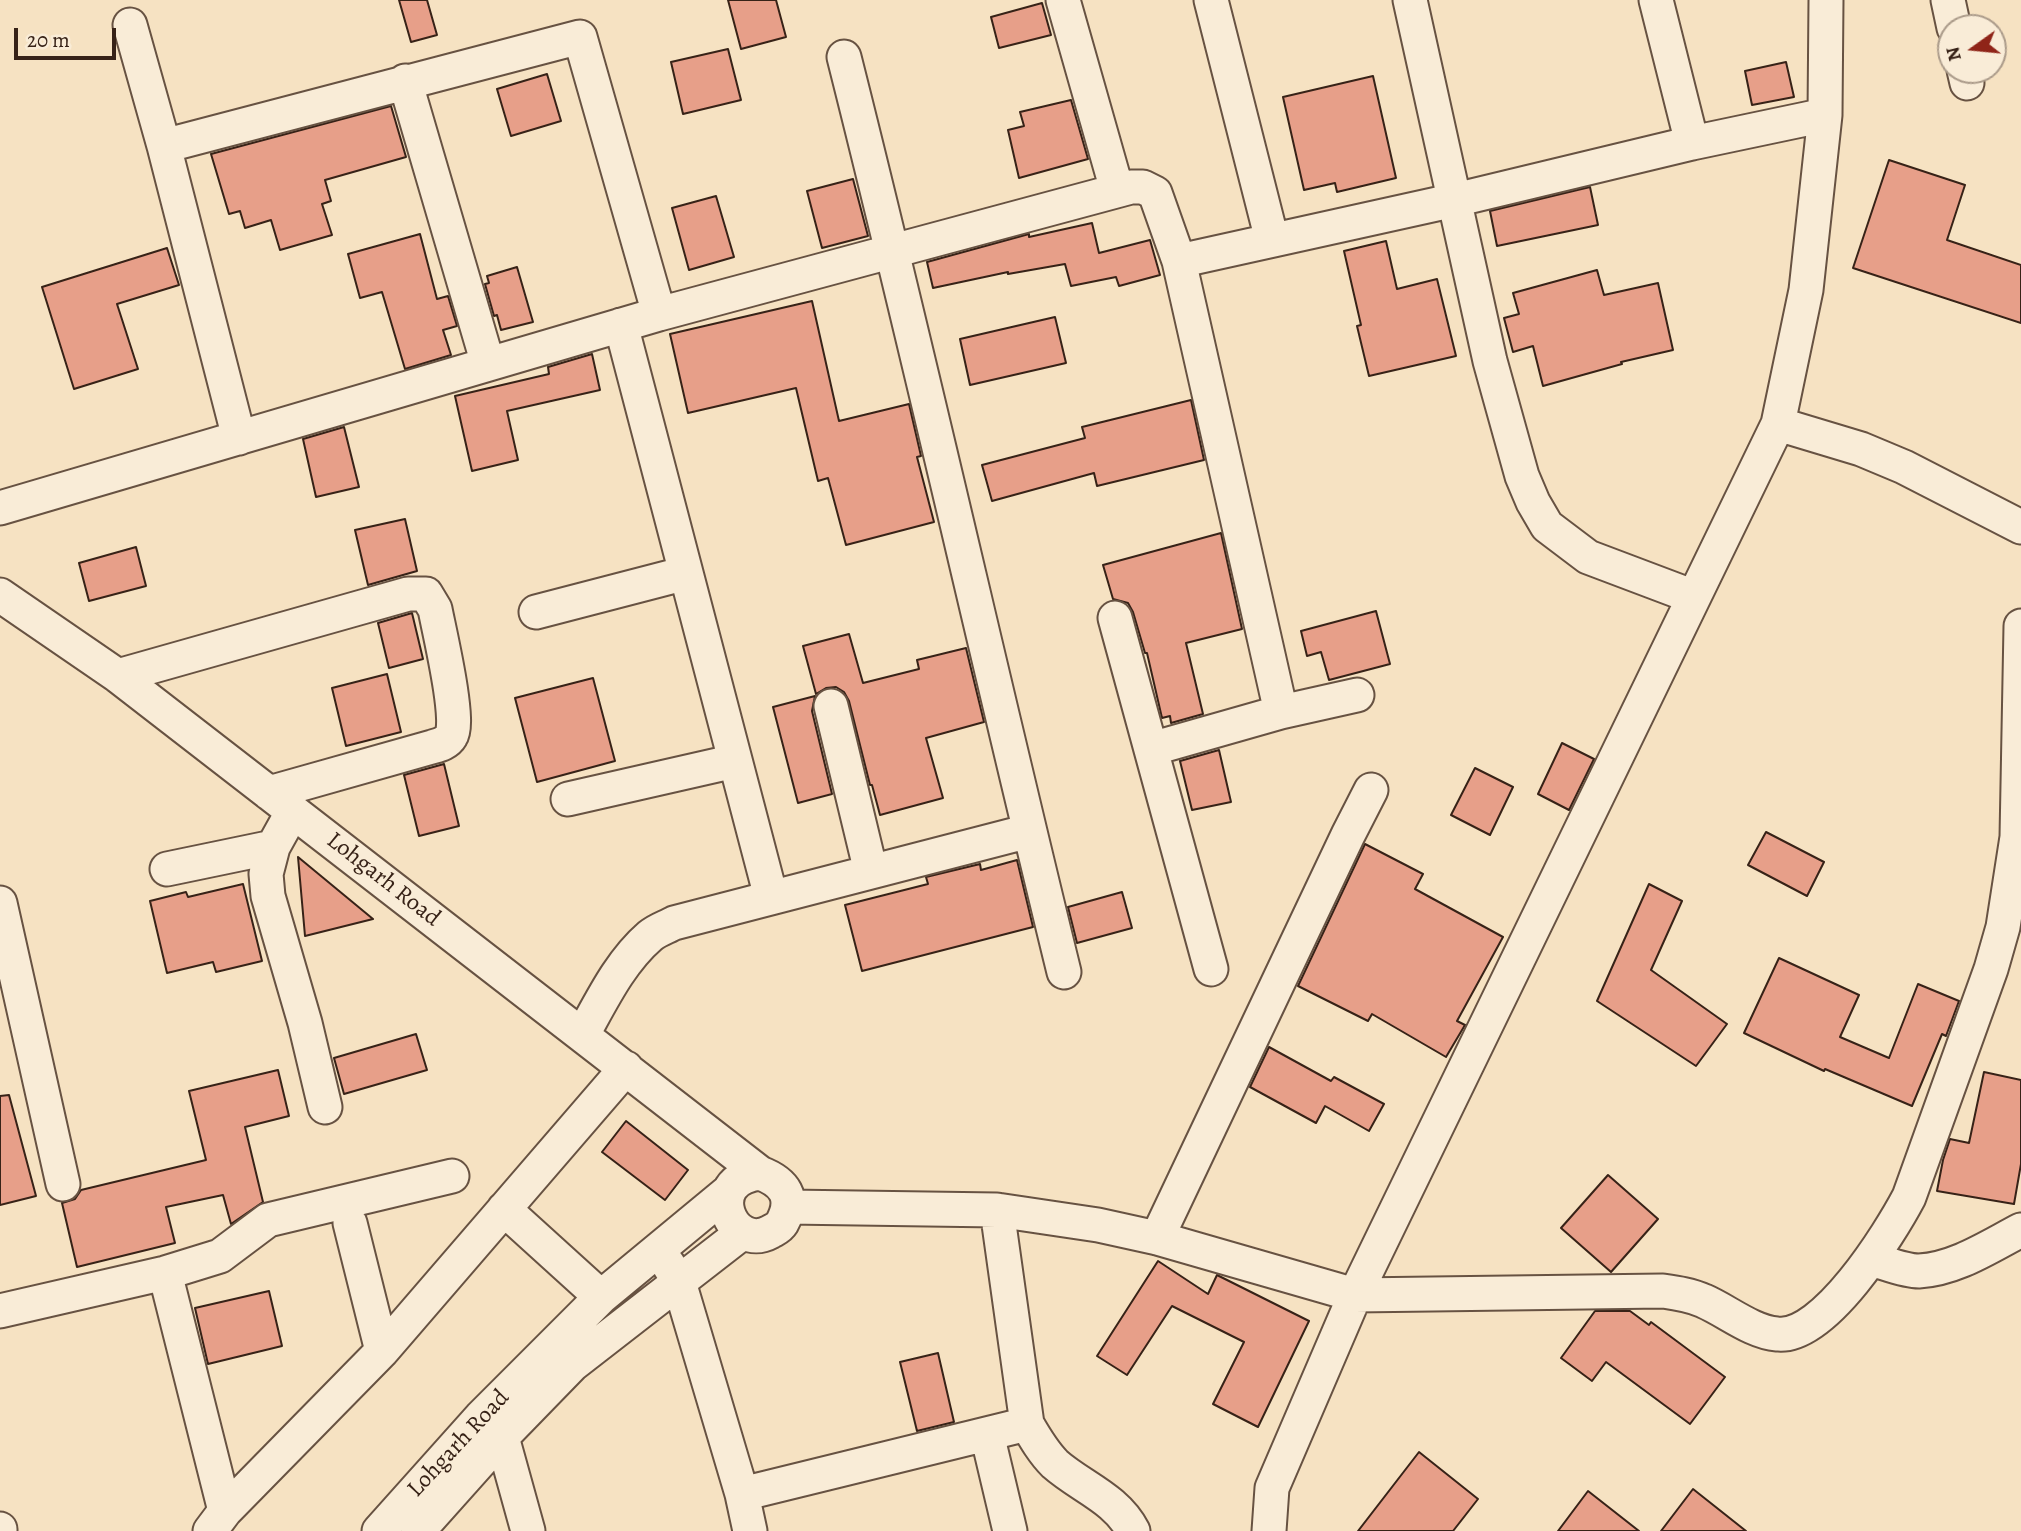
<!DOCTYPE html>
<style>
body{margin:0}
#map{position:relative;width:2021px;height:1531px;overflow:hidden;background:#f6e2c2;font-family:Alegreya,serif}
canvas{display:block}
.north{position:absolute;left:1937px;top:14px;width:70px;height:70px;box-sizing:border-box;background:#f9ecd7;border:2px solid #ab9b8a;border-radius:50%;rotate:255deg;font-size:19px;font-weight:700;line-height:28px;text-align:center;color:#372217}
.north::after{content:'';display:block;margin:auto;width:24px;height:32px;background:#8f2418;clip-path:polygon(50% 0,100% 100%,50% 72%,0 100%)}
.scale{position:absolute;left:14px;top:28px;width:102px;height:32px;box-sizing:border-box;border:4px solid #372217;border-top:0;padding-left:9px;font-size:21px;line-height:24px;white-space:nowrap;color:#372217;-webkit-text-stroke:5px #f9ecd7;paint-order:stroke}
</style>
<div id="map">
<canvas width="2021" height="1531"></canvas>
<div class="north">N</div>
<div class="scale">20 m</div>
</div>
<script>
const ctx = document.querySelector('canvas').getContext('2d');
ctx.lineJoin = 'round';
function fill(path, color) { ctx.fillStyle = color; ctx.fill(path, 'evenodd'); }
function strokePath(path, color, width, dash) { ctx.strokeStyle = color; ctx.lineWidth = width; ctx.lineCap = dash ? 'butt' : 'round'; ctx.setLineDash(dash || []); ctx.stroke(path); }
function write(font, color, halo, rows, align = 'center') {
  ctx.font = font + ' Alegreya,serif'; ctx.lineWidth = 6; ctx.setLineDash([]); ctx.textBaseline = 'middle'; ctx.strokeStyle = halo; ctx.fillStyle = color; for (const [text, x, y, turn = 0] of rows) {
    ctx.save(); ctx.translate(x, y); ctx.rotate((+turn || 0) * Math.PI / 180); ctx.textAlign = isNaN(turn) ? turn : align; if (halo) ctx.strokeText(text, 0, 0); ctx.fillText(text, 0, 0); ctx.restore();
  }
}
const building = new Path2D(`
 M 399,0 L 427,0 L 437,35 L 411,42 Z
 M 728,0 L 776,0 L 786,37 L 741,49 Z
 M 1042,3 L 1051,35 L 999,48 L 991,17 Z
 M 728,49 L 741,100 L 683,114 L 671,62 Z
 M 1786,62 L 1794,97 L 1752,105 L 1745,71 Z
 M 547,74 L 561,121 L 511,136 L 497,89 Z
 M 1373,76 L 1396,178 L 1337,192 L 1335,183 L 1304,190 L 1283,97 Z
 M 1071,100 L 1088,159 L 1019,178 L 1008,130 L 1024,126 L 1020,112 Z
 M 391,106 L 406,157 L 325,180 L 331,201 L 322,204 L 332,235 L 280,250 L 271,220 L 245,228 L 240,211 L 229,214 L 211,154 Z
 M 1889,160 L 1965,185 L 1947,240 L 2021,265 L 2021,323 L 1853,268 Z
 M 853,179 L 868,236 L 822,248 L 807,191 Z
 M 1590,187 L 1598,225 L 1497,246 L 1490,211 Z
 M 716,196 L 734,257 L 689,270 L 672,208 Z
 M 1092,223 L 1099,253 L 1150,240 L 1160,275 L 1119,286 L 1116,277 L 1071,286 L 1065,264 L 1008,274 L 1008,272 L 933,288 L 927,262 L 1029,234 L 1029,237 Z
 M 420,234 L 437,299 L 448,296 L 457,326 L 443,330 L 451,355 L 405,369 L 382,292 L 360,298 L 348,254 Z
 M 1386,241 L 1397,289 L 1437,279 L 1456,356 L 1369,376 L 1357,326 L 1361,325 L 1344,251 Z
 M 167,248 L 179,285 L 117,304 L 138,369 L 74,389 L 42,287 Z
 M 517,267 L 533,322 L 501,330 L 497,315 L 494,316 L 485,284 L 489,283 L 487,276 Z
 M 1597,270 L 1604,295 L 1658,283 L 1673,350 L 1621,362 L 1622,364 L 1543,386 L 1533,346 L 1513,352 L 1504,318 L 1519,314 L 1513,293 Z
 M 812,301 L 839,421 L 909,404 L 921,456 L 917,457 L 934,522 L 846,545 L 828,478 L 818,481 L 796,388 L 688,413 L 670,334 Z
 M 1055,317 L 1066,363 L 970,385 L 960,339 Z
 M 592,354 L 600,390 L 507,411 L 518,460 L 472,471 L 455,396 L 549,374 L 548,367 Z
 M 1191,400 L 1204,460 L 1097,486 L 1094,473 L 992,501 L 982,465 L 1085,438 L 1082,427 Z
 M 344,427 L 359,487 L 316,497 L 303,439 Z
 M 405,519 L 417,571 L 368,585 L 355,530 Z
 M 1221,533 L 1242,629 L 1186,643 L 1203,714 L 1171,723 L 1170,716 L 1162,718 L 1147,653 L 1145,653 L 1133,612 L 1128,603 L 1113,599 L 1103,565 Z
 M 136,547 L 146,586 L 89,601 L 79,563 Z
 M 1376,611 L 1390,664 L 1329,680 L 1321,652 L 1307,656 L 1301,631 Z
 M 412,613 L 423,659 L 389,668 L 378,623 Z
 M 849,634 L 863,683 L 919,669 L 917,660 L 966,648 L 984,722 L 926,738 L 943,798 L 880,815 L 872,785 L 870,785 L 849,701 L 844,692 L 836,687 L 826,688 L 816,694 L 803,646 Z
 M 387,674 L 401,732 L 346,746 L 332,688 Z
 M 593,678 L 615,761 L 537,782 L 515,698 Z
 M 815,696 L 812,711 L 832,794 L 798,803 L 773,707 Z
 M 1562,743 L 1594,759 L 1569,810 L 1538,794 Z
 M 1219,750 L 1231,802 L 1192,810 L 1180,761 Z
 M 444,764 L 459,826 L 419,836 L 404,775 Z
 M 1475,768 L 1513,787 L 1490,835 L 1451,815 Z
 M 1766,832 L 1824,862 L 1807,896 L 1748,865 Z
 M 1365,844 L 1423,874 L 1415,889 L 1503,937 L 1457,1021 L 1465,1025 L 1446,1057 L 1372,1014 L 1368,1021 L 1298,986 Z
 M 298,857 L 373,919 L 305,936 Z
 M 1017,860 L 1033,927 L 862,971 L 845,905 L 928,884 L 926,877 L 980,864 L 981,870 Z
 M 243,884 L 262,961 L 216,972 L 213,962 L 167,973 L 150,901 L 186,892 L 188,897 Z
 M 1649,884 L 1682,901 L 1651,970 L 1727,1024 L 1696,1066 L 1597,1001 Z
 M 1122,892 L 1132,928 L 1077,943 L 1068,907 Z
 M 1779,958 L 1859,995 L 1840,1037 L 1889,1058 L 1918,984 L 1959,1001 L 1946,1036 L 1942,1034 L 1912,1106 L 1825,1069 L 1824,1071 L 1744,1033 Z
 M 416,1034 L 427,1070 L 344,1094 L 334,1058 Z
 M 1269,1047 L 1331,1081 L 1334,1077 L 1384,1104 L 1369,1131 L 1325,1106 L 1316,1123 L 1250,1087 Z
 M 278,1070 L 289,1116 L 245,1127 L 263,1202 L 231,1224 L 223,1195 L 166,1207 L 175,1243 L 77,1267 L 62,1203 L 75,1199 L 81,1190 L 206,1160 L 189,1091 Z
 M 1984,1072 L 2021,1080 L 2021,1164 L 2014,1204 L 1937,1191 L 1943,1160 L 1950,1139 L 1969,1143 Z
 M 9,1095 L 36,1196 L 0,1205 L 0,1096 Z
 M 626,1121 L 688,1170 L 665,1200 L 602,1152 Z
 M 1608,1175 L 1658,1219 L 1611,1272 L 1561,1228 Z
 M 1158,1261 L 1208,1294 L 1217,1275 L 1309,1321 L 1258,1427 L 1213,1404 L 1244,1342 L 1172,1306 L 1127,1375 L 1097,1356 Z
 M 269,1291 L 282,1346 L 208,1364 L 195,1308 Z
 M 1595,1311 L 1630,1311 L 1649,1325 L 1651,1322 L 1725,1377 L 1690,1424 L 1606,1362 L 1592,1381 L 1561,1358 Z
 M 938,1353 L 954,1422 L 917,1431 L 900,1362 Z
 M 1419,1452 L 1478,1499 L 1453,1531 L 1358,1531 Z
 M 1693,1489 L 1746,1531 L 1661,1531 Z
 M 1588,1491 L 1639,1531 L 1558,1531 Z`);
const minor = new Path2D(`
 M 1063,0 L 1117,190
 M 1211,0 L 1272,240
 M 1410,0 L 1490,361 L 1522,476 L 1533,502 L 1547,526 L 1588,557 L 1694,597
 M 1656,0 L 1692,143
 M 1948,0 L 1954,28
 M 130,25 L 164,146 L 239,438
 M 844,57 C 921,361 989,667 1064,972
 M 1964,70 L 1967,83
 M 405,81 L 488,364
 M 164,146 L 580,37 L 659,314
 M 1179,261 L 1281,712
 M 621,325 L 771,897
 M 1778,424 L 1861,449 L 1904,467 L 2021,527
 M 0,508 L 659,314 L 1131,187 L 1143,187 L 1155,193 L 1179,261 L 1455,200 L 1692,143 L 1825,115
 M 0,595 L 118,676 L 760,1173 C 784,1182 796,1197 782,1223 C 779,1228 775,1229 770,1232 C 732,1253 700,1180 760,1173
 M 536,612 L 686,573
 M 1115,618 L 1211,969
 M 118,676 L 408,594 L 426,594 L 435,609 C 439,630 461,722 451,736 C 447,743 439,745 432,747 L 269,793
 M 831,706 L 871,872
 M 1151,749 L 1281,712 L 1357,695
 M 568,799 L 735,761
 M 293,811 L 273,847 L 266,874 L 268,896 L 305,1023 L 325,1107
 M 167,869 L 273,847
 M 0,903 L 63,1184
 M 583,1034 C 602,1000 620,962 650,936 C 657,930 667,927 674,923 L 1029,831
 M 788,1207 L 997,1210 L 1098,1225 L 1157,1238 L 1355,1295 L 1663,1291 C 1677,1293 1691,1295 1704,1301 C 1727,1311 1752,1332 1777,1334 C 1824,1340 1890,1233 1909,1197 L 1991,969 L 2003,927 L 2017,837 L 2021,626
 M 504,1209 L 601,1297
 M 997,1210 L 1027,1424 C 1035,1438 1043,1452 1055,1464 C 1081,1487 1116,1498 1133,1531
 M 350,1223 L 382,1351
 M 1157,1238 L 1348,835 L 1371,790
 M 1871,1259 C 1886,1263 1904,1271 1919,1271 C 1956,1269 1990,1246 2021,1230
 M 668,1264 L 679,1282 L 742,1494
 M 165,1273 L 225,1511
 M 0,1311 L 165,1273 L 220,1256 L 268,1220 L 452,1176
 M 488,1424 L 502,1437 L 528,1531
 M 987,1434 L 1010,1531
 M 0,1529 L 0,1531
 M 210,1531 L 225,1511 L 382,1351 L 626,1068
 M 379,1531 L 481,1417 L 601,1297 L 728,1192
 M 418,1531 L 502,1437 L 572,1365 L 742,1233
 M 750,1531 L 742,1494 L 1027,1424
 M 1269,1531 L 1272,1488 L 1355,1295 L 1778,424 L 1806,290 L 1825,115 L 1826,0`);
const streetNames = [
 ["Lohgarh Road",383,880,38],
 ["Lohgarh Road",459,1444,-47]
];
fill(building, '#e79f89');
strokePath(building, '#372217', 2);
strokePath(minor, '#675242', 37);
strokePath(minor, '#f9ecd7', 33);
write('24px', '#372217', '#f9ecd7', streetNames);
</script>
